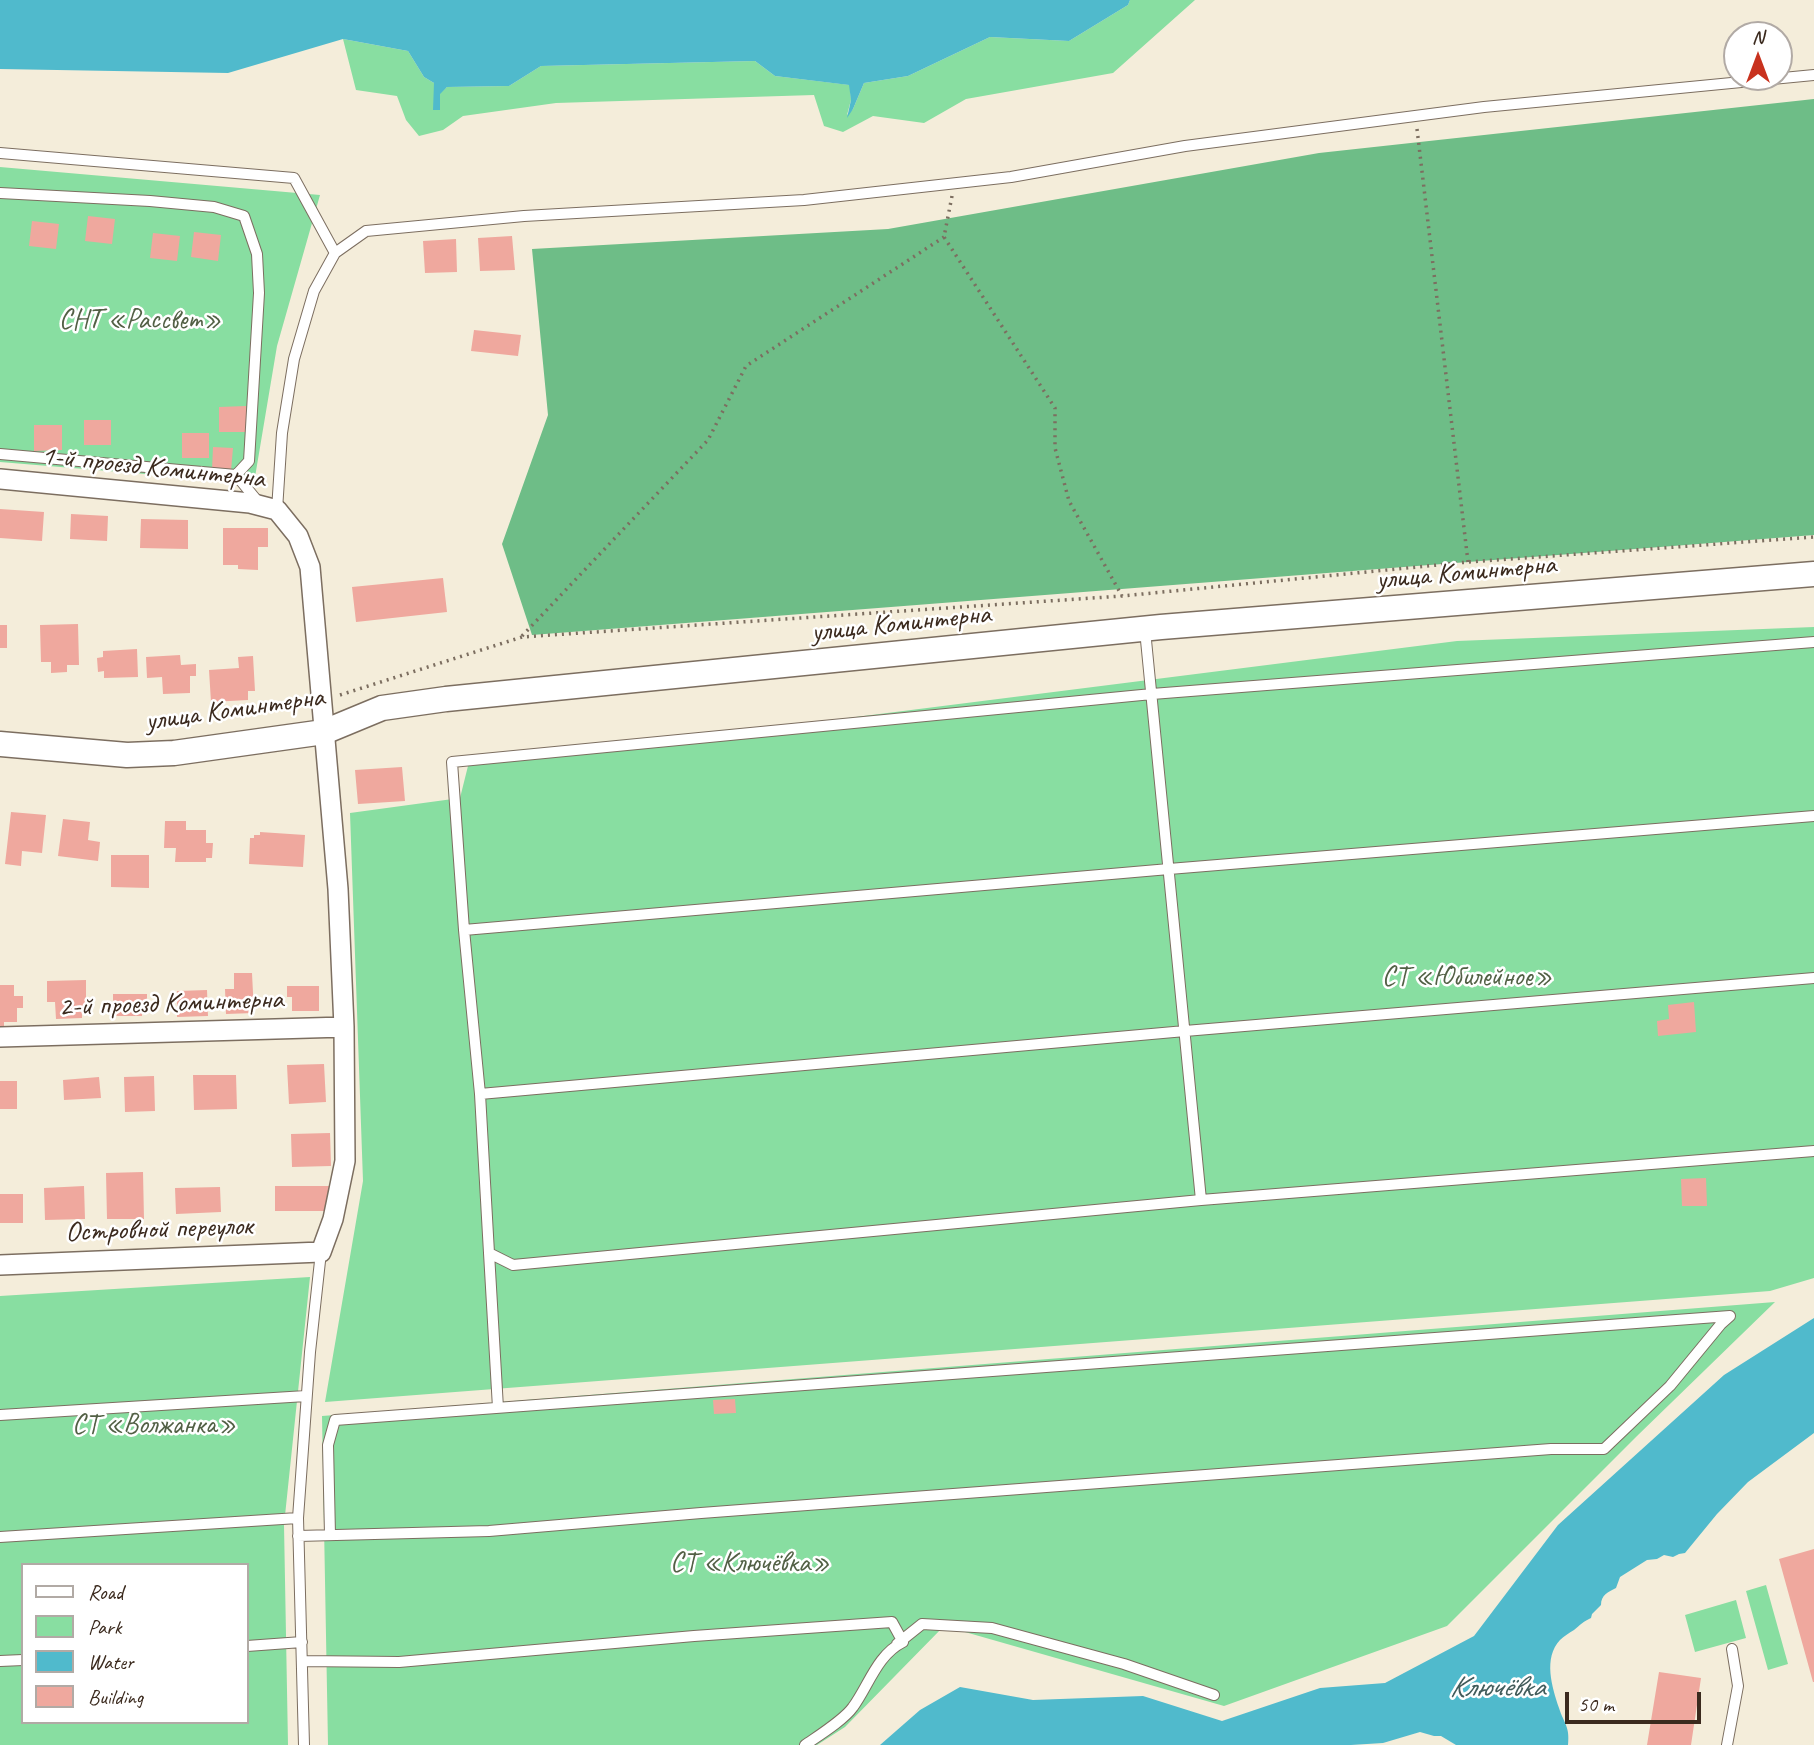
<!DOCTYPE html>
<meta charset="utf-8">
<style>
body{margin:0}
#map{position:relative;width:1814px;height:1745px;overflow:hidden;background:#f4edda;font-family:Caveat,sans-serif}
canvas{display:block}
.legend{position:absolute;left:21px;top:1563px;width:228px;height:161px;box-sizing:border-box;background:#fff;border:2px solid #b1aaa5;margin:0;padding:9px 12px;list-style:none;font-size:21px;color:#3b2a1e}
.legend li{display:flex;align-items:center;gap:14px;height:35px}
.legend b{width:35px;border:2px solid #b1aaa5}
.north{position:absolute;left:1723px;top:21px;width:70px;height:70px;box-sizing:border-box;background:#fff;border:2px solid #b1aaa5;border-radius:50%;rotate:0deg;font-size:19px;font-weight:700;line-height:28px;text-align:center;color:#3b2a1e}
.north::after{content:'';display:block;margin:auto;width:24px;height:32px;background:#c8321e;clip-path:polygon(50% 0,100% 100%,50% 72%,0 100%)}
.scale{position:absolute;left:1565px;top:1692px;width:136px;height:32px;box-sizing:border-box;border:4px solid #3b2a1e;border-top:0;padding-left:9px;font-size:21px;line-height:24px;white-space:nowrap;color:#3b2a1e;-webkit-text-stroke:5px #fff;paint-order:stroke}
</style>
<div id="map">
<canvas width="1814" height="1745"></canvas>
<ul class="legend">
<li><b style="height:9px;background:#fff"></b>Road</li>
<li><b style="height:19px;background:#88dea1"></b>Park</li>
<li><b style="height:19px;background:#50bacc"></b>Water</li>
<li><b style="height:19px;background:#efa89e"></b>Building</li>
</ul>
<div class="north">N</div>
<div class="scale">50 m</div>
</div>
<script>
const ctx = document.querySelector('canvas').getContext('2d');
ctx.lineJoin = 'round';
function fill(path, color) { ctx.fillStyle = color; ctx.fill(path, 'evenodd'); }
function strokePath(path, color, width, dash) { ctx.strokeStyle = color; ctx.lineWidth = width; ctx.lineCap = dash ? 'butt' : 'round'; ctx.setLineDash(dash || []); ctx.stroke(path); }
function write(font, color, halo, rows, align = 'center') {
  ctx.font = font + ' Caveat,sans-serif'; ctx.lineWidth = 5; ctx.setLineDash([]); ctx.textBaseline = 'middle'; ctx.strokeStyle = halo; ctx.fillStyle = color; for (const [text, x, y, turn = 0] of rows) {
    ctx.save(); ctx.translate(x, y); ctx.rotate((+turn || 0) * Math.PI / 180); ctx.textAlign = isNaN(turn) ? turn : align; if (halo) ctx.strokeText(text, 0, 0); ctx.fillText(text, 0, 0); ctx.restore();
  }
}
const green = new Path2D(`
 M 1130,0 L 1195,0 L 1113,73 L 966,99 L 924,123 L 873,116 L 843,132 L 824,126 L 814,95 L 556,103 L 463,116 L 443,130 L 419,136 L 406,120 L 397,96 L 356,90 L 343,39 L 408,51 L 424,77 L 434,83 L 434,110 L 440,93 L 447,87 L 509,86 L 541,66 L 755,61 L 775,76 L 850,85 L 851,100 L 847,115 L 853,109 L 864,83 L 908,76 L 990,37 L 1069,41 L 1128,5 Z
 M 0,167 L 320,195 L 277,346 L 254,483 L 0,462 Z
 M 1814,627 L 1814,1278 L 1770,1291 L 325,1402 L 363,1181 L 350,813 L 460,798 L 468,766 L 1457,641 Z
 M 310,1277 L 284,1525 L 288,1745 L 0,1745 L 0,1296 ZM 23,1565 L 247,1565 L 247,1722 L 23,1722 Z
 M 1775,1302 L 1637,1436 L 1447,1626 L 1224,1706 L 944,1626 L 845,1727 L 817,1745 L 328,1745 L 322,1416 Z
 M 1766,1585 L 1788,1664 L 1768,1670 L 1746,1591 Z
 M 1736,1600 L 1746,1638 L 1695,1652 L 1685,1615 Z`);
const forest = new Path2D(`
 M 1814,99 L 1814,535 L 532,635 L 502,544 L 548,415 L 532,249 L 888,229 L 1319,153 Z`);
const water = new Path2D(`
 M 0,0 L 1130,0 L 1128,5 L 1069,41 L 990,37 L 908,76 L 864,83 L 853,109 L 847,118 L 851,100 L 849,85 L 775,76 L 755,61 L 541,66 L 509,86 L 447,87 L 440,94 L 440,110 L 433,110 L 434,83 L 424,77 L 408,51 L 343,39 L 228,73 L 0,69 Z
 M 1814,1318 L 1814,1433 L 1748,1482 L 1717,1514 L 1685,1553 L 1679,1554 L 1673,1557 L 1664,1555 L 1657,1559 L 1647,1560 L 1620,1577 L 1616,1588 C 1608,1592 1601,1595 1601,1605 L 1592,1614 L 1591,1618 C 1584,1621 1580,1625 1574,1630 C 1569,1633 1564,1636 1560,1640 C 1543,1658 1552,1687 1559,1708 C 1564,1724 1570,1726 1568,1745 L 1456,1745 L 1441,1736 L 1434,1736 L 1420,1732 L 1383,1743 L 1351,1745 L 880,1745 L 920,1710 L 960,1687 L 1033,1700 L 1143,1696 L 1222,1721 L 1320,1688 L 1385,1683 L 1474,1636 L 1558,1525 L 1724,1375 Z`);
const building = new Path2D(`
 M 88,216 L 115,219 L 112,244 L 85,241 Z
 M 32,221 L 59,224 L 56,249 L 29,246 Z
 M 194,232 L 221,235 L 218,261 L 191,257 Z
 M 153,233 L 180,236 L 177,261 L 150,258 Z
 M 512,236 L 515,270 L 480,271 L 478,238 Z
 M 456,239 L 457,272 L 425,273 L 423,241 Z
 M 474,330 L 521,335 L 518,356 L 471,351 Z
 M 246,406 L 247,432 L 219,432 L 219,407 Z
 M 84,420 L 111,420 L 111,445 L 84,445 Z
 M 34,425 L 62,425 L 62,450 L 34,451 Z
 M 182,433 L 209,433 L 209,458 L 182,458 Z
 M 213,447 L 233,448 L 231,471 L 212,470 Z
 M 0,509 L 44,512 L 42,541 L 0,538 Z
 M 71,514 L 108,516 L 107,541 L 70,539 Z
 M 141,519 L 188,520 L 188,549 L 140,548 Z
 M 223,528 L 268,528 L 268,547 L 258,547 L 258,570 L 238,569 L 238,565 L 223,565 Z
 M 443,578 L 447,612 L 356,622 L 352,587 Z
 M 78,624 L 79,665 L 67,665 L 67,672 L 51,673 L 51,662 L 41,662 L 40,625 Z
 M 0,625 L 7,625 L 7,648 L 0,648 Z
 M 137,649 L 138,677 L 104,678 L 104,671 L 98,672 L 97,658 L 103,657 L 103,651 Z
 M 180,655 L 181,665 L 196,664 L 196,676 L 190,676 L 190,693 L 163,694 L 162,677 L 147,678 L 146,657 Z
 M 253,656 L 255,691 L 248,691 L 248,700 L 211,702 L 209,670 L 239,668 L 238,657 Z
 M 402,767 L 405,801 L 358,804 L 355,770 Z
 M 11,812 L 46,815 L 42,853 L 22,851 L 21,866 L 5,864 Z
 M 63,819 L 90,822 L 88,840 L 100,842 L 98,861 L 58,856 Z
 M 165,821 L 186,821 L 186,830 L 206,830 L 206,843 L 213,843 L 212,858 L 206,858 L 206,862 L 175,862 L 176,848 L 164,848 Z
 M 260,832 L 305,835 L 303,867 L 249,864 L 250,838 L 254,838 L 254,835 L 260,835 Z
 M 111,855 L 149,855 L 149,888 L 111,887 Z
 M 234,973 L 252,973 L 254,1013 L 226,1014 L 225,989 L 234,989 Z
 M 86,980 L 86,1009 L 82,1009 L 82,1018 L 56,1019 L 55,1002 L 47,1002 L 47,981 Z
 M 0,985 L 14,985 L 14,996 L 23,996 L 23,1008 L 17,1008 L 17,1022 L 4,1022 L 4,1029 L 0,1029 Z
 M 287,986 L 319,986 L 319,1011 L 292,1011 L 292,997 L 287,997 Z
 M 207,990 L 208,1016 L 177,1017 L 177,991 Z
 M 113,994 L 147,994 L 147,1009 L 142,1009 L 142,1016 L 113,1016 Z
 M 1694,1002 L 1696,1032 L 1658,1036 L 1657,1021 L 1669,1019 L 1668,1005 Z
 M 324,1064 L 326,1102 L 289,1104 L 287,1065 Z
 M 193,1075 L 236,1075 L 237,1109 L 194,1110 Z
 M 154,1076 L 155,1111 L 125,1112 L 124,1077 Z
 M 99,1077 L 101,1098 L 64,1100 L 63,1080 Z
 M 0,1081 L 17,1081 L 17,1109 L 0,1109 Z
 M 330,1133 L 331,1166 L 292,1167 L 291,1134 Z
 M 143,1172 L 144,1219 L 107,1219 L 106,1173 Z
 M 1706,1178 L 1707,1206 L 1682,1206 L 1681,1179 Z
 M 84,1186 L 85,1219 L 45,1220 L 44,1188 Z
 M 275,1186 L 330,1186 L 330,1211 L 275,1211 Z
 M 220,1187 L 221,1212 L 176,1214 L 175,1188 Z
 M 0,1194 L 23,1194 L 23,1223 L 0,1223 Z
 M 735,1399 L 736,1413 L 714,1414 L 713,1400 Z
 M 1814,1549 L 1814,1682 L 1813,1682 L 1779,1559 Z
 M 1659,1672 L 1701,1678 L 1691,1745 L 1647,1745 Z`);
const path = new Path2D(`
 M 1417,129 L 1468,562
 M 952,196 L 944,237 L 1055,408 L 1055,448 L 1069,501 L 1122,596
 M 522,636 L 708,440 L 746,366 L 944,237
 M 340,695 L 522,637 L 1122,596 L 1468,562 L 1814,537`);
const service = new Path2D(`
 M 0,153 L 294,178 L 335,253
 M 0,193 L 150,201 L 214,207 L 244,216 L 257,254 L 259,293 L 249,461 L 236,475
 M 0,454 L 236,475 L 259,503
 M 277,510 L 282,433 L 294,359 L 314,291 L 335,253 L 366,231 L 524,216 L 804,200 L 1011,177 L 1185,146 L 1484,107 L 1814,75
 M 1145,630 L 1201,1200
 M 464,930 L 452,762 L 1152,694 L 1814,642
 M 1814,978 L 1185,1031 L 480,1094 L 489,1253 L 513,1265 L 1201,1200 L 1814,1151
 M 480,1094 L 464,930 L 1169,869 L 1814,816
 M 489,1253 L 498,1408
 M 0,1415 L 306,1396
 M 298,1536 L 489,1531 L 701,1513 L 1551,1449 L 1604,1449 L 1670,1386 L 1721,1324 L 1730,1316 L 335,1420 L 328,1445 L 330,1535
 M 0,1537 L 298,1518
 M 897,1644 L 922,1624 L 992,1628 L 1124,1664 L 1214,1695
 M 247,1646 L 302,1642
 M 0,1661 L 23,1660
 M 302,1661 L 399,1662 L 694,1636 L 892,1622 L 903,1642 C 877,1655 869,1685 853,1707 C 844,1720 818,1736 805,1745
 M 304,1745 L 298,1518 L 310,1352 L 321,1252
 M 1727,1745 L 1738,1686 L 1732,1649`);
const minor = new Path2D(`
 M 0,479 L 250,503 L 277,510 L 298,536 L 310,567 L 338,889 L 344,1027 L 345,1161 L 333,1219 L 321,1252 L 0,1265
 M 0,1037 L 344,1027`);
const tertiary = new Path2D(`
 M 0,744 L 127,755 L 174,753 L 324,732 L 382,708 L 446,699 L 1161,627 L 1814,574`);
const parkNames = [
 ["СНТ «Рассвет»",140,321],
 ["СТ «Юбилейное»",1467,978],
 ["СТ «Волжанка»",154,1426],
 ["СТ «Ключёвка»",750,1564]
];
const streetNames = [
 ["1-й проезд Коминтерна",153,468,6],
 ["улица Коминтерна",1466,573,-5],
 ["улица Коминтерна",901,624,-6],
 ["улица Коминтерна",235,710,-8],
 ["2-й проезд Коминтерна",171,1004,-2],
 ["Островной переулок",159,1230,-2]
];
const waterNames = [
 ["Ключёвка",1497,1688]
];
fill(green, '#88dea1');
fill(forest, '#6ebd87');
fill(water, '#50bacc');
fill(building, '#efa89e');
strokePath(service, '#7c6e60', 12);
strokePath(minor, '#7c6e60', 22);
strokePath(tertiary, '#7c6e60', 27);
strokePath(path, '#7c6e60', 3.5, [2, 5]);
strokePath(service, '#fff', 10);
strokePath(minor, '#fff', 19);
strokePath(tertiary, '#fff', 24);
write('28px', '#526045', '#fff', parkNames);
write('28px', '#3b2a1e', '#fff', streetNames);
write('italic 30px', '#425c5b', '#fff', waterNames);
</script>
